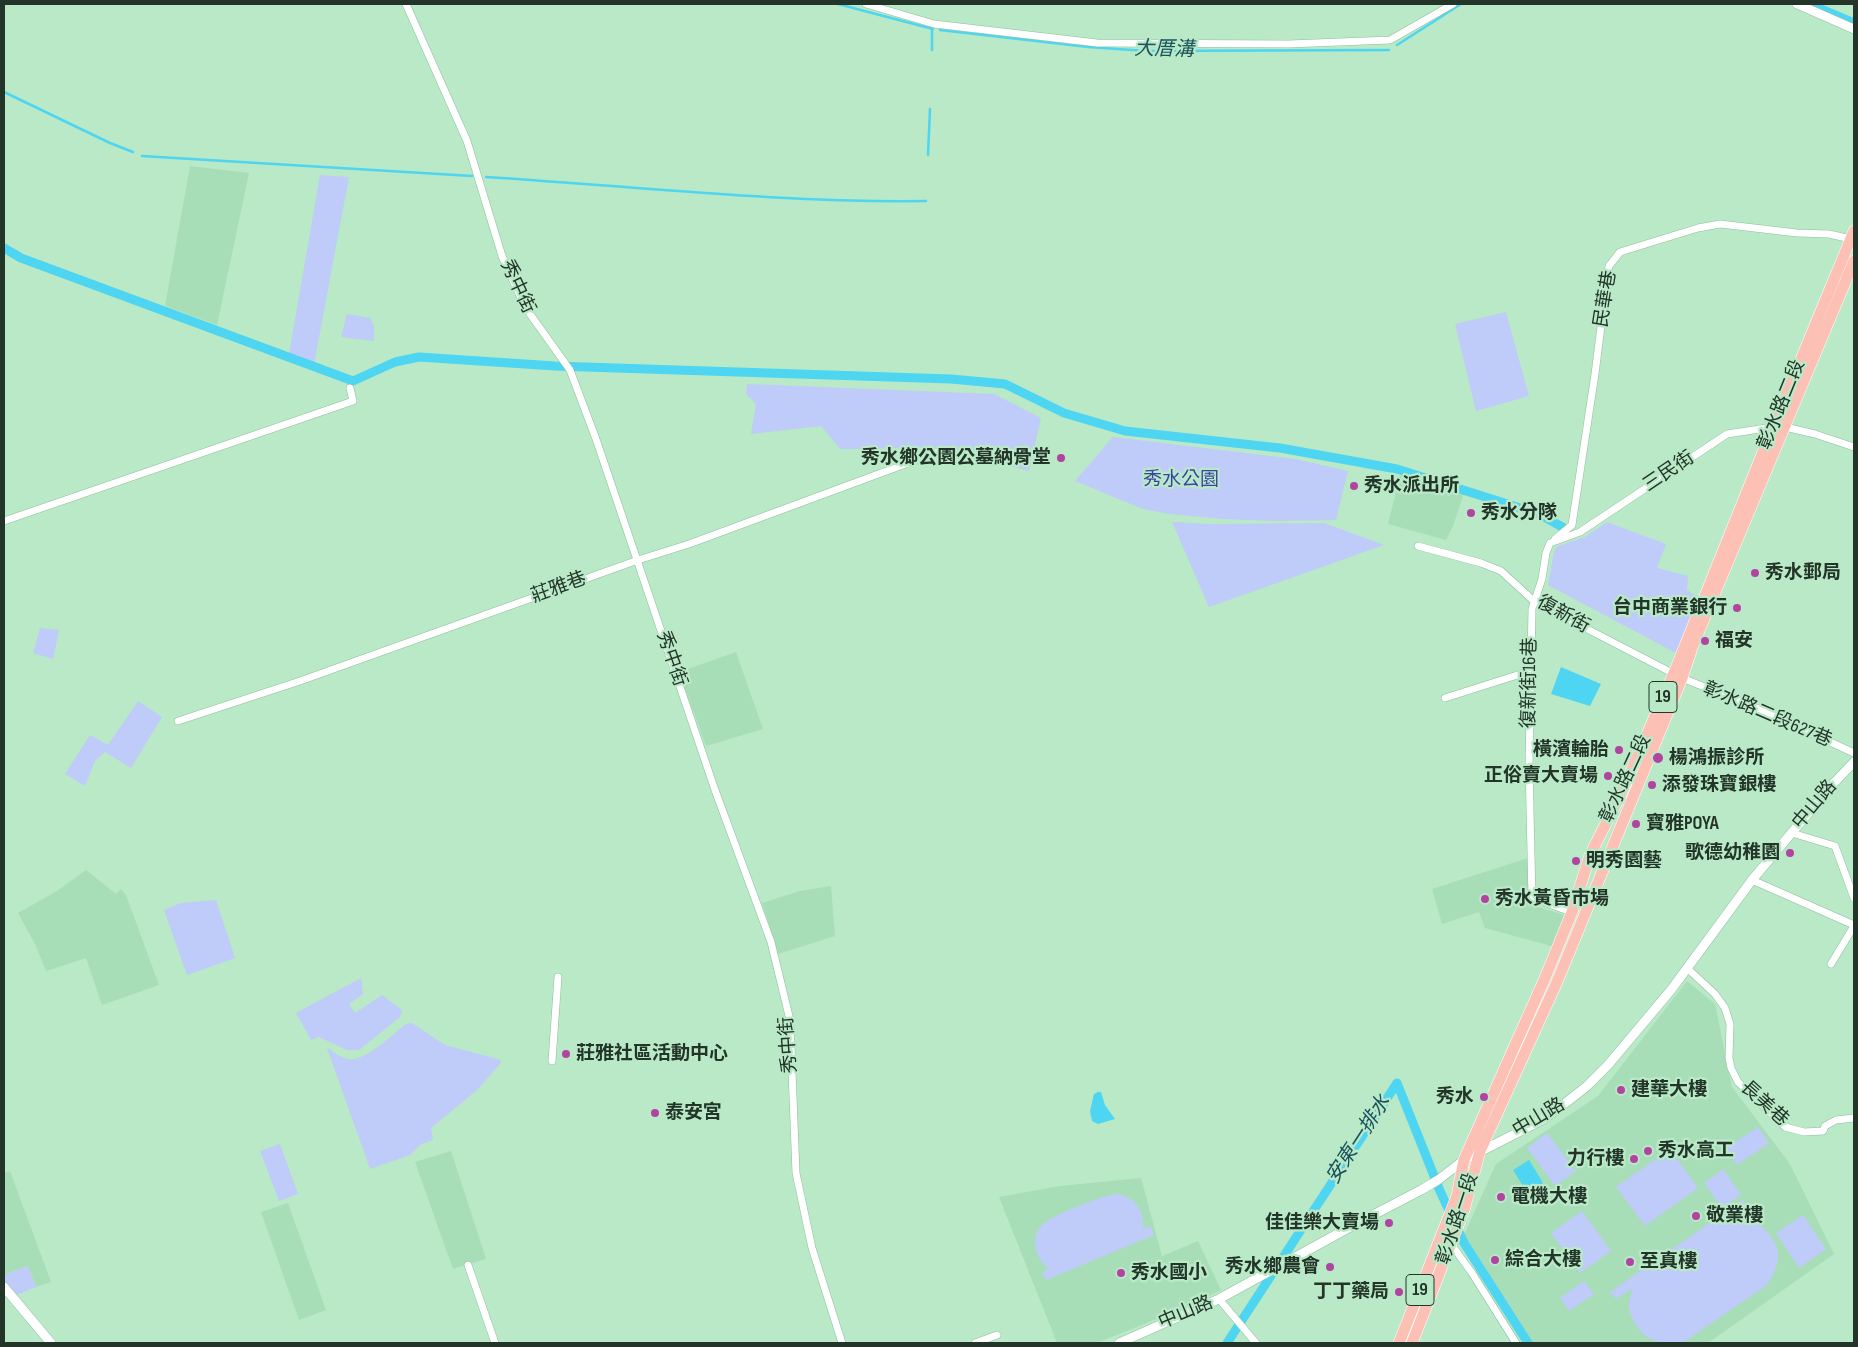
<!DOCTYPE html>
<meta charset="utf-8">
<style>
body{margin:0}
#map{position:relative;width:1858px;height:1347px;overflow:hidden;background:#b9e9c7;font-family:"Sofia Sans Condensed",sans-serif}
canvas{display:block}
.frame{position:absolute;inset:0;border:5px solid #223528;pointer-events:none}
</style>
<div id="map">
<canvas width="1858" height="1347"></canvas>
<div class="frame"></div>
</div>
<script>
const ctx = document.querySelector('canvas').getContext('2d');
ctx.lineJoin = 'round';
function fill(path, color) { ctx.fillStyle = color; ctx.fill(path, 'evenodd'); }
function strokePath(path, color, width, dash) { ctx.strokeStyle = color; ctx.lineWidth = width; ctx.lineCap = dash ? 'butt' : 'round'; ctx.setLineDash(dash || []); ctx.stroke(path); }
function write(font, color, halo, rows, align = 'center') {
  ctx.font = font + ' "Sofia Sans Condensed","Noto Sans TC",sans-serif'; ctx.lineWidth = 4.5; ctx.setLineDash([]); ctx.textBaseline = 'middle'; ctx.strokeStyle = halo; ctx.fillStyle = color; for (const [text, x, y, turn = 0] of rows) {
    ctx.save(); ctx.translate(x, y); ctx.rotate((+turn || 0) * Math.PI / 180); ctx.textAlign = isNaN(turn) ? turn : align; if (halo) ctx.strokeText(text, 0, 0); ctx.fillText(text, 0, 0); ctx.restore();
  }
}
const built = new Path2D(`
 M 190,166 L 249,173 L 217,325 L 165,306 Z
 M 1400,475 L 1464,493 L 1453,526 L 1446,540 L 1388,524 Z
 M 736,652 L 763,729 L 706,746 L 679,672 Z
 M 1531,857 L 1534,891 L 1538,907 L 1568,916 L 1555,947 L 1485,928 L 1479,912 L 1442,924 L 1432,889 Z
 M 86,870 L 116,894 L 121,889 L 126,895 L 159,985 L 102,1005 L 86,958 L 46,971 L 35,944 L 18,913 L 57,891 Z
 M 831,886 L 835,936 L 778,954 L 762,903 L 800,891 Z
 M 1687,981 L 1715,1004 L 1732,1087 L 1790,1164 L 1834,1254 L 1708,1343 L 1531,1343 L 1464,1235 L 1496,1164 L 1598,1096 Z
 M 451,1151 L 486,1259 L 453,1269 L 415,1162 Z
 M 10,1171 L 51,1282 L 36,1287 L 28,1266 L 4,1275 L 4,1173 Z
 M 1141,1178 L 1162,1256 L 1198,1241 L 1221,1290 L 1191,1305 L 1097,1343 L 1057,1343 L 999,1197 L 1060,1186 Z
 M 288,1203 L 326,1310 L 299,1320 L 261,1212 Z`);
const green = new Path2D(`
 M 320,175 L 349,177 L 314,364 L 289,354 Z
 M 1506,312 L 1529,396 L 1476,411 L 1455,324 Z
 M 347,314 L 370,318 L 374,326 L 374,341 L 341,337 Z
 M 747,384 L 994,394 L 1041,418 L 1029,471 L 939,448 L 840,449 L 821,426 L 751,434 L 756,404 L 746,394 Z
 M 1113,437 L 1295,459 L 1348,471 L 1336,520 L 1274,521 L 1223,519 L 1170,514 L 1143,509 L 1075,481 Z
 M 1172,522 L 1209,524 L 1324,523 L 1384,545 L 1209,607 Z
 M 1607,522 L 1666,544 L 1657,568 L 1688,576 L 1687,590 L 1700,598 L 1676,653 L 1548,585 L 1554,551 L 1558,546 L 1585,537 Z
 M 40,628 L 59,630 L 53,659 L 33,653 Z
 M 138,701 L 162,717 L 131,768 L 105,752 L 95,761 L 85,786 L 65,774 L 90,735 L 108,745 Z
 M 216,900 L 235,958 L 187,975 L 164,910 L 181,903 Z
 M 361,978 L 363,994 L 349,1004 L 355,1013 L 382,995 L 402,1010 L 400,1017 L 359,1050 L 347,1050 L 319,1037 L 311,1040 L 296,1013 Z
 M 412,1023 L 445,1045 L 501,1060 L 500,1064 L 477,1090 L 431,1128 L 433,1140 L 421,1144 L 410,1155 L 370,1169 L 327,1048 C 334,1052 342,1059 349,1059 C 365,1062 393,1034 406,1024 Z
 M 1758,1127 L 1769,1143 L 1737,1165 L 1726,1148 Z
 M 1547,1133 L 1576,1171 L 1555,1186 L 1527,1148 Z
 M 280,1144 L 298,1194 L 279,1201 L 260,1151 Z
 M 1670,1149 L 1698,1188 L 1645,1226 L 1616,1187 Z
 M 1723,1169 L 1741,1195 L 1722,1208 L 1704,1183 Z
 M 1116,1194 C 1135,1196 1145,1211 1143,1229 L 1151,1226 L 1154,1235 L 1046,1280 L 1042,1272 L 1049,1269 C 1035,1259 1029,1237 1043,1224 C 1053,1215 1101,1196 1116,1194 Z
 M 1743,1200 L 1748,1208 L 1735,1217 C 1739,1218 1746,1217 1751,1219 C 1756,1221 1762,1227 1766,1231 C 1784,1250 1780,1265 1767,1285 L 1684,1342 C 1675,1343 1665,1344 1656,1341 C 1643,1338 1631,1321 1629,1308 C 1628,1301 1631,1294 1633,1288 L 1616,1299 L 1610,1292 Z
 M 1582,1211 L 1611,1251 L 1580,1273 L 1551,1233 Z
 M 1803,1215 L 1826,1249 L 1799,1268 L 1776,1233 Z
 M 28,1266 L 36,1287 L 14,1296 L 4,1284 L 4,1275 Z
 M 1584,1281 L 1594,1294 L 1569,1311 L 1560,1298 Z`);
const water = new Path2D(`
 M 1561,667 L 1601,684 L 1590,706 L 1551,694 Z
 M 1098,1092 L 1101,1092 L 1105,1105 L 1115,1119 L 1098,1124 L 1092,1121 L 1090,1111 L 1094,1094 Z
 M 1529,1160 L 1542,1181 L 1543,1188 L 1539,1193 L 1531,1199 L 1513,1170 Z`);
const stream = new Path2D(`
 M 838,4 L 933,29
 M 940,30 L 1088,47 L 1147,51 L 1389,50
 M 1397,45 L 1461,4
 M 932,50 L 932,29
 M 4,92 L 110,143 L 133,152
 M 928,155 L 930,109
 M 142,156 L 472,176
 M 486,177 C 632,186 779,203 926,201`);
const canal = new Path2D(`
 M 1809,4 L 1854,23
 M 4,248 L 21,258 L 353,381 L 395,362 L 419,357 L 555,366 L 951,379 L 1005,384 L 1064,413 L 1125,431 L 1280,448 L 1397,469 L 1539,514 L 1564,528
 M 1227,1343 L 1397,1083 L 1440,1191 L 1464,1243 L 1528,1343`);
const minor = new Path2D(`
 M 406,4 L 467,141 L 502,256 L 525,307 L 570,370 L 596,439 L 715,790 L 771,942 L 790,1020 L 796,1173 L 812,1248 L 842,1343
 M 866,4 L 934,24 L 1097,43 L 1289,44 L 1390,40 L 1453,4
 M 4,521 L 353,401 L 350,388
 M 1555,539 L 1572,525 L 1595,374 L 1607,279 L 1609,266 L 1620,252 L 1698,228 L 1720,224 L 1797,233 L 1829,234 L 1851,239
 M 1418,546 L 1481,563 L 1501,571 L 1535,602 L 1682,678 L 1757,708 L 1854,753
 M 1445,698 L 1530,671
 M 178,721 L 300,681 L 638,560 L 689,544 L 938,452
 M 1792,833 L 1835,846 L 1854,898
 M 1752,880 L 1854,925
 M 1574,913 L 1532,898 L 1529,765 L 1532,609 L 1542,579 L 1546,553 L 1550,543 L 1580,532 L 1727,434 L 1773,427 L 1785,427 L 1815,434 L 1854,447
 M 1831,964 L 1854,926
 M 1688,969 L 1715,994 L 1725,1008 L 1730,1024 L 1729,1058 L 1731,1068 L 1738,1082 L 1785,1127 L 1804,1132 L 1823,1131 L 1825,1126 L 1836,1120 L 1854,1118
 M 552,1061 L 558,977
 M 1451,1244 L 1472,1273 L 1516,1343
 M 468,1265 L 495,1343
 M 1219,1299 L 1256,1343
 M 975,1343 L 997,1335`);
const tertiary = new Path2D(`
 M 1797,4 L 1854,29
 M 4,1287 L 51,1343
 M 1119,1343 L 1219,1299 L 1352,1226 L 1421,1190 L 1438,1180 L 1464,1160 L 1544,1119 L 1568,1101 L 1587,1086 L 1608,1065 L 1671,990 L 1752,880 L 1831,786 L 1854,762`);
const primary = new Path2D(`
 M 1399,1343 L 1457,1196 L 1464,1160 L 1545,978 L 1572,912 L 1590,855 L 1621,794 L 1674,673 L 1773,427 L 1854,231
 M 1412,1343 L 1464,1210 L 1480,1151 L 1557,982 L 1682,678 L 1693,645 L 1854,261`);
const markers = [
 [1061,458,5,"#b143a1"],
 [1354,486,5,"#b143a1"],
 [1471,513,5,"#b143a1"],
 [1755,573,5,"#b143a1"],
 [1737,608,5,"#b143a1"],
 [1705,641,5,"#b143a1"],
 [1619,750,5,"#b143a1"],
 [1658,758,6,"#b143a1"],
 [1608,776,5,"#b143a1"],
 [1652,785,5,"#b143a1"],
 [1636,824,5,"#b143a1"],
 [1790,853,5,"#b143a1"],
 [1576,861,5,"#b143a1"],
 [1485,899,5,"#b143a1"],
 [566,1054,5,"#b143a1"],
 [1621,1090,5,"#b143a1"],
 [1484,1097,5,"#b143a1"],
 [655,1113,5,"#b143a1"],
 [1648,1151,5,"#b143a1"],
 [1634,1159,5,"#b143a1"],
 [1501,1197,5,"#b143a1"],
 [1696,1216,5,"#b143a1"],
 [1389,1223,5,"#b143a1"],
 [1495,1260,5,"#b143a1"],
 [1630,1262,5,"#b143a1"],
 [1330,1267,5,"#b143a1"],
 [1121,1273,5,"#b143a1"],
 [1399,1292,5,"#b143a1"]
];
const shields = [
 [1663,697,28],
 [1420,1290,28]
];
const shieldNames = [
 ["19",1663,697],
 ["19",1420,1290]
];
const streetNames = [
 ["秀中街",517,287,65],
 ["民華巷",1606,299,-81],
 ["彰水路二段",1782,405,-68],
 ["三民街",1669,472,-34],
 ["莊雅巷",559,588,-20],
 ["復新街",1563,615,29],
 ["秀中街",671,659,71],
 ["復新街16巷",1530,683,-89],
 ["彰水路二段627巷",1767,715,23],
 ["彰水路二段",1626,779,-65],
 ["中山路",1815,805,-50],
 ["秀中街",789,1045,-94],
 ["長美巷",1764,1104,42],
 ["中山路",1539,1118,-31],
 ["彰水路一段",1458,1219,-72],
 ["中山路",1186,1313,-23]
];
const poiNames = [
 ["秀水鄉公園公墓納骨堂",1051,458,"right"],
 ["秀水派出所",1364,486],
 ["秀水分隊",1481,513],
 ["秀水郵局",1765,573],
 ["台中商業銀行",1727,608,"right"],
 ["福安",1715,641],
 ["橫濱輪胎",1609,750,"right"],
 ["楊鴻振診所",1669,758],
 ["正俗賣大賣場",1598,776,"right"],
 ["添發珠寶銀樓",1662,785],
 ["寶雅POYA",1646,824],
 ["歌德幼稚園",1780,853,"right"],
 ["明秀園藝",1586,861],
 ["秀水黃昏市場",1495,899],
 ["莊雅社區活動中心",576,1054],
 ["建華大樓",1631,1090],
 ["秀水",1474,1097,"right"],
 ["泰安宮",665,1113],
 ["秀水高工",1658,1151],
 ["力行樓",1624,1159,"right"],
 ["電機大樓",1511,1197],
 ["敬業樓",1706,1216],
 ["佳佳樂大賣場",1379,1223,"right"],
 ["綜合大樓",1505,1260],
 ["至真樓",1640,1262],
 ["秀水鄉農會",1320,1267,"right"],
 ["秀水國小",1131,1273],
 ["丁丁藥局",1389,1292,"right"]
];
const parkNames = [
 ["秀水公園",1181,480]
];
const waterNames = [
 ["大厝溝",1164,50,1],
 ["安東一排水",1359,1140,-57]
];
fill(built, '#a7deb8');
fill(green, '#bfcbf8');
fill(water, '#4ed5f1');
strokePath(stream, '#4ed5f1', 2.5);
strokePath(canal, '#4ed5f1', 9);
strokePath(minor, '#8fbe9d', 8);
strokePath(tertiary, '#8fbe9d', 10);
strokePath(primary, '#fff', 12);
strokePath(minor, '#fff', 7);
strokePath(tertiary, '#fff', 9);
strokePath(primary, '#fcc1b4', 11);
for (const [x, y, r, color] of markers) { const dot = new Path2D(); dot.arc(x, y, r, 0, 2 * Math.PI); ctx.fillStyle = color; ctx.fill(dot); strokePath(dot, '#b9e9c7', 2); }
for (const [x, y, w] of shields) { const box = new Path2D(); box.roundRect(x - w / 2, y - 15.5, w, 31, 4); ctx.fillStyle = '#b9e9c7'; ctx.fill(box); strokePath(box, '#223528', 1); }
write('bold 18px', '#223528', null, shieldNames);
write('19px', '#223528', '#b9e9c7', streetNames);
write('bold 19px', '#223528', '#b9e9c7', poiNames, 'left');
write('19px', '#3a44a2', '#b9e9c7', parkNames);
write('italic 20px', '#19525d', '#b9e9c7', waterNames);
</script>
